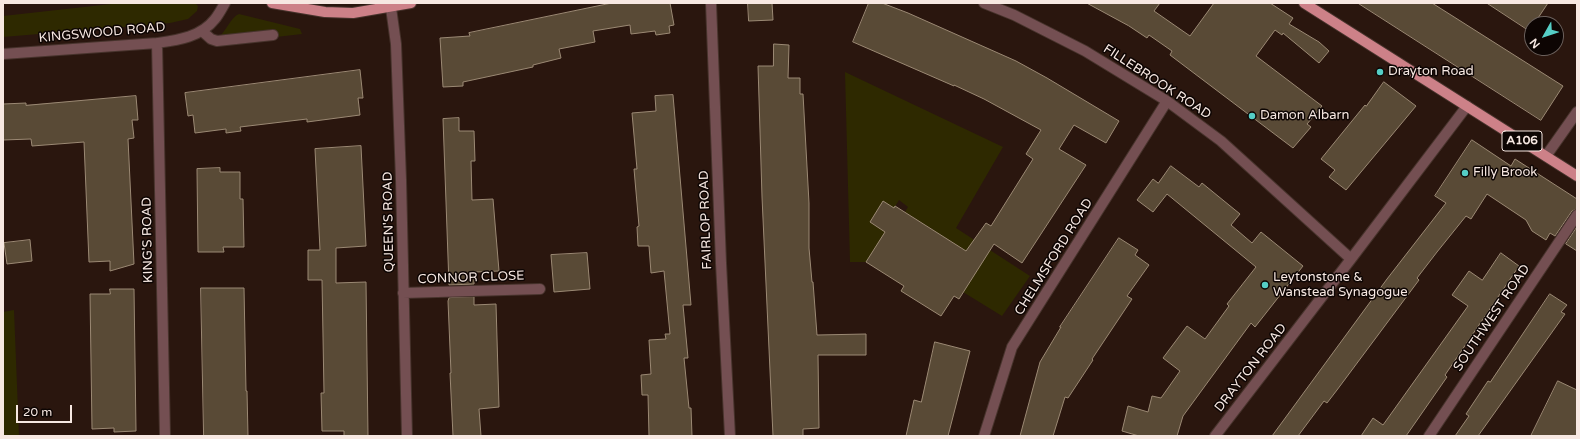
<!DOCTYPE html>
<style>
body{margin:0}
#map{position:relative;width:1580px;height:439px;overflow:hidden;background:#2a160e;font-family:"Varela Round",sans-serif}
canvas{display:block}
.frame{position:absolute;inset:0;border:4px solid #f7e8e2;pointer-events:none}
.north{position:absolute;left:1524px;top:16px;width:40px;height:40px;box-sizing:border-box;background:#0d0503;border:1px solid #6b605c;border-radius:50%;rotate:231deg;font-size:11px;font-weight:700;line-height:16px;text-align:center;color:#f7e8e2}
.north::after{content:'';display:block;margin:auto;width:14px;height:18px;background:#55cec6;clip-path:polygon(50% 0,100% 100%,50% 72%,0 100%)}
.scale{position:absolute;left:16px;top:405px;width:56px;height:18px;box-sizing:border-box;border:2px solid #f7e8e2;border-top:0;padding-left:5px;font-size:12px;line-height:14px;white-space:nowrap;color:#f7e8e2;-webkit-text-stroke:3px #0d0503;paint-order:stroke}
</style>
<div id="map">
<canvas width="1580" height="439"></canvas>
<div class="frame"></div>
<div class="north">N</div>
<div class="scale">20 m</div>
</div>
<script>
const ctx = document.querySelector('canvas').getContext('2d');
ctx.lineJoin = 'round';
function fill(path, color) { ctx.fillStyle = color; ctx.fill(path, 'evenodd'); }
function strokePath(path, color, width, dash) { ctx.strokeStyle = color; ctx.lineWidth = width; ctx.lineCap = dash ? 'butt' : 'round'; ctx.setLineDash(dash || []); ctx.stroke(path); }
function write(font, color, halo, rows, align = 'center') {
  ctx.font = font + ' "Varela Round",sans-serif'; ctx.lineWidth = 3; ctx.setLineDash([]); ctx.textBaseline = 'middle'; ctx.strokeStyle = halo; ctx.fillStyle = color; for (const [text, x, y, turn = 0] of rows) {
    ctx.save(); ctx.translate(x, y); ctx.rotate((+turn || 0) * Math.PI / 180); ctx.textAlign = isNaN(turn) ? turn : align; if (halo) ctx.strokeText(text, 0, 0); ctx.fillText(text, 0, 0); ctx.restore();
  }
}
const green = new Path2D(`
 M 120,3 L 195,3 L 198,6 L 197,11 L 188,19 L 170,23 L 3,37 L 3,16 Z
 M 239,14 L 300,29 L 302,34 L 276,37 L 275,29 L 219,37 C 226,31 231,17 239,14 Z
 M 845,72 L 1003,147 L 956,228 L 1030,276 L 1002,316 L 963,292 L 978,259 L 905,212 L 908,207 L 899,200 L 894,208 L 932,262 L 850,262 Z
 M 14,310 L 19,436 L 3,436 L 3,312 Z`);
const building = new Path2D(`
 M 612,3 L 670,3 L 674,25 L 669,26 L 670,33 L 656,35 L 655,31 L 631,34 L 630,25 L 593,31 L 595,42 L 559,49 L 561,58 L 533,65 L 533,67 L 463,82 L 463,86 L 443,87 L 440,38 L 470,36 L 469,33 Z
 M 748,3 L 772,3 L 773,20 L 749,21 Z
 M 869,3 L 882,3 L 908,13 L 1016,61 L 1047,78 L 1119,121 L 1106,143 L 1074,125 L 1059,149 L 1086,165 L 1022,263 L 994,244 L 959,299 L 954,296 L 941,316 L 901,291 L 904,286 L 866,262 L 885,232 L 870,222 L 883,201 L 894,208 L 895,206 L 966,251 L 986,223 L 991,226 L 1033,159 L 1026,154 L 1041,130 L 984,99 L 954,85 L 954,86 L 853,42 Z
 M 1087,3 L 1160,3 L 1154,11 L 1190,36 L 1214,3 L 1270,3 L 1293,18 L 1289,24 L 1319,42 L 1329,51 L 1319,63 L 1283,33 L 1282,35 L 1275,30 L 1256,56 L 1322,106 L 1307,124 L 1311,127 L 1293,148 L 1170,55 L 1172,51 L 1149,35 L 1147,38 L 1129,26 Z
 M 1358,3 L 1432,3 L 1563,86 L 1541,120 Z
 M 1487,3 L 1548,3 L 1534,24 L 1532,24 L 1530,31 Z
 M 774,44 L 789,45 L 788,78 L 800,78 L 800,94 L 803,94 L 809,203 L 809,248 L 812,282 L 813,282 L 817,335 L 866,334 L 866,355 L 818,355 L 819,428 L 803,429 L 803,436 L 773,436 L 762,197 L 758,66 L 773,66 Z
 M 360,70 L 363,98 L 358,98 L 360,115 L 307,122 L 307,119 L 240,127 L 241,131 L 226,133 L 226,129 L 195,133 L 193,115 L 188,116 L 185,93 Z
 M 1384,82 L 1416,106 L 1346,190 L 1329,177 L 1335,170 L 1321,159 L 1365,105 L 1366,106 Z
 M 673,95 L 691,305 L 683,305 L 688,358 L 684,358 L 689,408 L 691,408 L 692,436 L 649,436 L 648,395 L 642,395 L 641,375 L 651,374 L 649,340 L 666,339 L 665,334 L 670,334 L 664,271 L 651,273 L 649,246 L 638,246 L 637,227 L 639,226 L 634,169 L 637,169 L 632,113 L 656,111 L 655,96 Z
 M 136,96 L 138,120 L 132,120 L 134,138 L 128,139 L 134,264 L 110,271 L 110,261 L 89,262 L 84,142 L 32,146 L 31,139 L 3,140 L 3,104 L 26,103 L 26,105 Z
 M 459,118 L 459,131 L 474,131 L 475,161 L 471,161 L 472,200 L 493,199 L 499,271 L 476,272 L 476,276 L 474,276 L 474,284 L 449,285 L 443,119 Z
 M 1472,140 L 1511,166 L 1515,159 L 1577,199 L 1577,209 L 1572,211 L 1555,236 L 1550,233 L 1546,240 L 1532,231 L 1526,220 L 1487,194 L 1471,219 L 1466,216 L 1437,252 L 1417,278 L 1419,280 L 1337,390 L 1327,403 L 1324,401 L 1298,436 L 1272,436 L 1387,279 L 1446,203 L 1435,196 Z
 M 361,146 L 366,246 L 336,248 L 336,283 L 366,282 L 368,436 L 344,436 L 344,431 L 322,431 L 321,393 L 324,393 L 322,280 L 308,280 L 308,250 L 320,250 L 315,149 Z
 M 1171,166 L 1199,187 L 1202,183 L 1240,214 L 1231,225 L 1252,243 L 1261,232 L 1303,266 L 1255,327 L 1251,323 L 1183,416 L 1177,436 L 1139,436 L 1122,431 L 1128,406 L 1148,412 L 1152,396 L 1161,398 L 1180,371 L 1163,358 L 1187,326 L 1205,339 L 1229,306 L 1227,304 L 1256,267 L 1167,194 L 1153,212 L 1137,200 L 1153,179 L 1158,183 Z
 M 220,168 L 220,172 L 240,172 L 240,199 L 243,199 L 244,247 L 223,247 L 224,252 L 198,252 L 197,169 Z
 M 1577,227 L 1577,251 L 1566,244 Z
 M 1119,238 L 1138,250 L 1135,255 L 1149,265 L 1127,296 L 1132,299 L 1092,359 L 1093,360 L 1068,398 L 1065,397 L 1053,436 L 1020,436 L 1040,362 L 1061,327 L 1060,327 Z
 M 30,240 L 32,261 L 7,264 L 4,243 Z
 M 587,253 L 590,289 L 554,292 L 551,255 Z
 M 1501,253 L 1519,266 L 1445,375 L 1447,377 L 1406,436 L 1361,436 L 1373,418 L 1383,425 L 1468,306 L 1452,295 L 1469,271 L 1482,280 Z
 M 201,288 L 244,288 L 246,391 L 247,391 L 248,436 L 204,436 Z
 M 110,289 L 134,289 L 136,431 L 114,432 L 114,428 L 92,429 L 90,294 L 110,294 Z
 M 1550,294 L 1567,305 L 1561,312 L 1565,314 L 1478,436 L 1455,436 L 1469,416 L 1466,414 L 1488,381 L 1490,382 Z
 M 474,297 L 474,305 L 496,304 L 499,407 L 479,409 L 481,436 L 453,436 L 450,373 L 451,373 L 448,301 L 449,298 Z
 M 935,342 L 970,351 L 948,436 L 906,436 L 914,400 L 921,402 Z
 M 1558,381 L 1577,390 L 1577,436 L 1531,436 Z`);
const minor = new Path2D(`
 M 711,3 L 721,263 L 730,436
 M 984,3 L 1014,15 L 1085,51 L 1167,101 L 1221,141 L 1351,259
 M 391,8 L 396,44 L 401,180 L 407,436
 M 202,31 L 211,39 L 217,41 L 273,35
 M 157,43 L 165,436
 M 3,54 L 157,43 C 178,40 201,37 215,19 C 219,14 222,8 225,3
 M 1546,156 L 1577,112
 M 403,293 L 540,289
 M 984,436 L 1012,347 L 1167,101
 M 1215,436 L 1351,259 L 1467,106
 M 1429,436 L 1577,215`);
const major = new Path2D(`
 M 272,3 L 325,12 L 353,13 L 411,3
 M 1304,3 L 1577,176`);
const markers = [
 [1380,72,4,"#55cec6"],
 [1252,116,4,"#55cec6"],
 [1465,173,4,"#55cec6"],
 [1265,285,4,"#55cec6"]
];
const shields = [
 [1522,141,40]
];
const shieldNames = [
 ["A106",1522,141]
];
const streetNames = [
 ["KINGSWOOD ROAD",102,33,-5],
 ["FILLEBROOK ROAD",1157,82,33],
 ["FAIRLOP ROAD",706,220,-92],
 ["QUEEN'S ROAD",389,222,-91],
 ["KING'S ROAD",148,240,-91],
 ["CHELMSFORD ROAD",1054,257,-58],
 ["CONNOR CLOSE",471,278,-2],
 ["SOUTHWEST ROAD",1492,318,-56],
 ["DRAYTON ROAD",1251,368,-52]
];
const poiNames = [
 ["Drayton Road",1388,72],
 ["Damon Albarn",1260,116],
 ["Filly Brook",1473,173],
 ["Leytonstone &",1273,278],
 ["Wanstead Synagogue",1273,293]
];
fill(green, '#2e2900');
fill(building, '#594a36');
strokePath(building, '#9b8974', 1);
strokePath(minor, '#47332c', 12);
strokePath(major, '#47332c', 12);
strokePath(minor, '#744f52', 10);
strokePath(major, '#cd8188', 10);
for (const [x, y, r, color] of markers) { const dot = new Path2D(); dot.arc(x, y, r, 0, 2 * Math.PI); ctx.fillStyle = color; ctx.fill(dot); strokePath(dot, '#0d0503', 1.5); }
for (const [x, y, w] of shields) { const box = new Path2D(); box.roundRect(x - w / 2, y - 10, w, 20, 3); ctx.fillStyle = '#0d0503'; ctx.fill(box); strokePath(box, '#f7e8e2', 1); }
write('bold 12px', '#f7e8e2', null, shieldNames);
write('13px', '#f7e8e2', '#0d0503', streetNames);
write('13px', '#f7e8e2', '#0d0503', poiNames, 'left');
</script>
